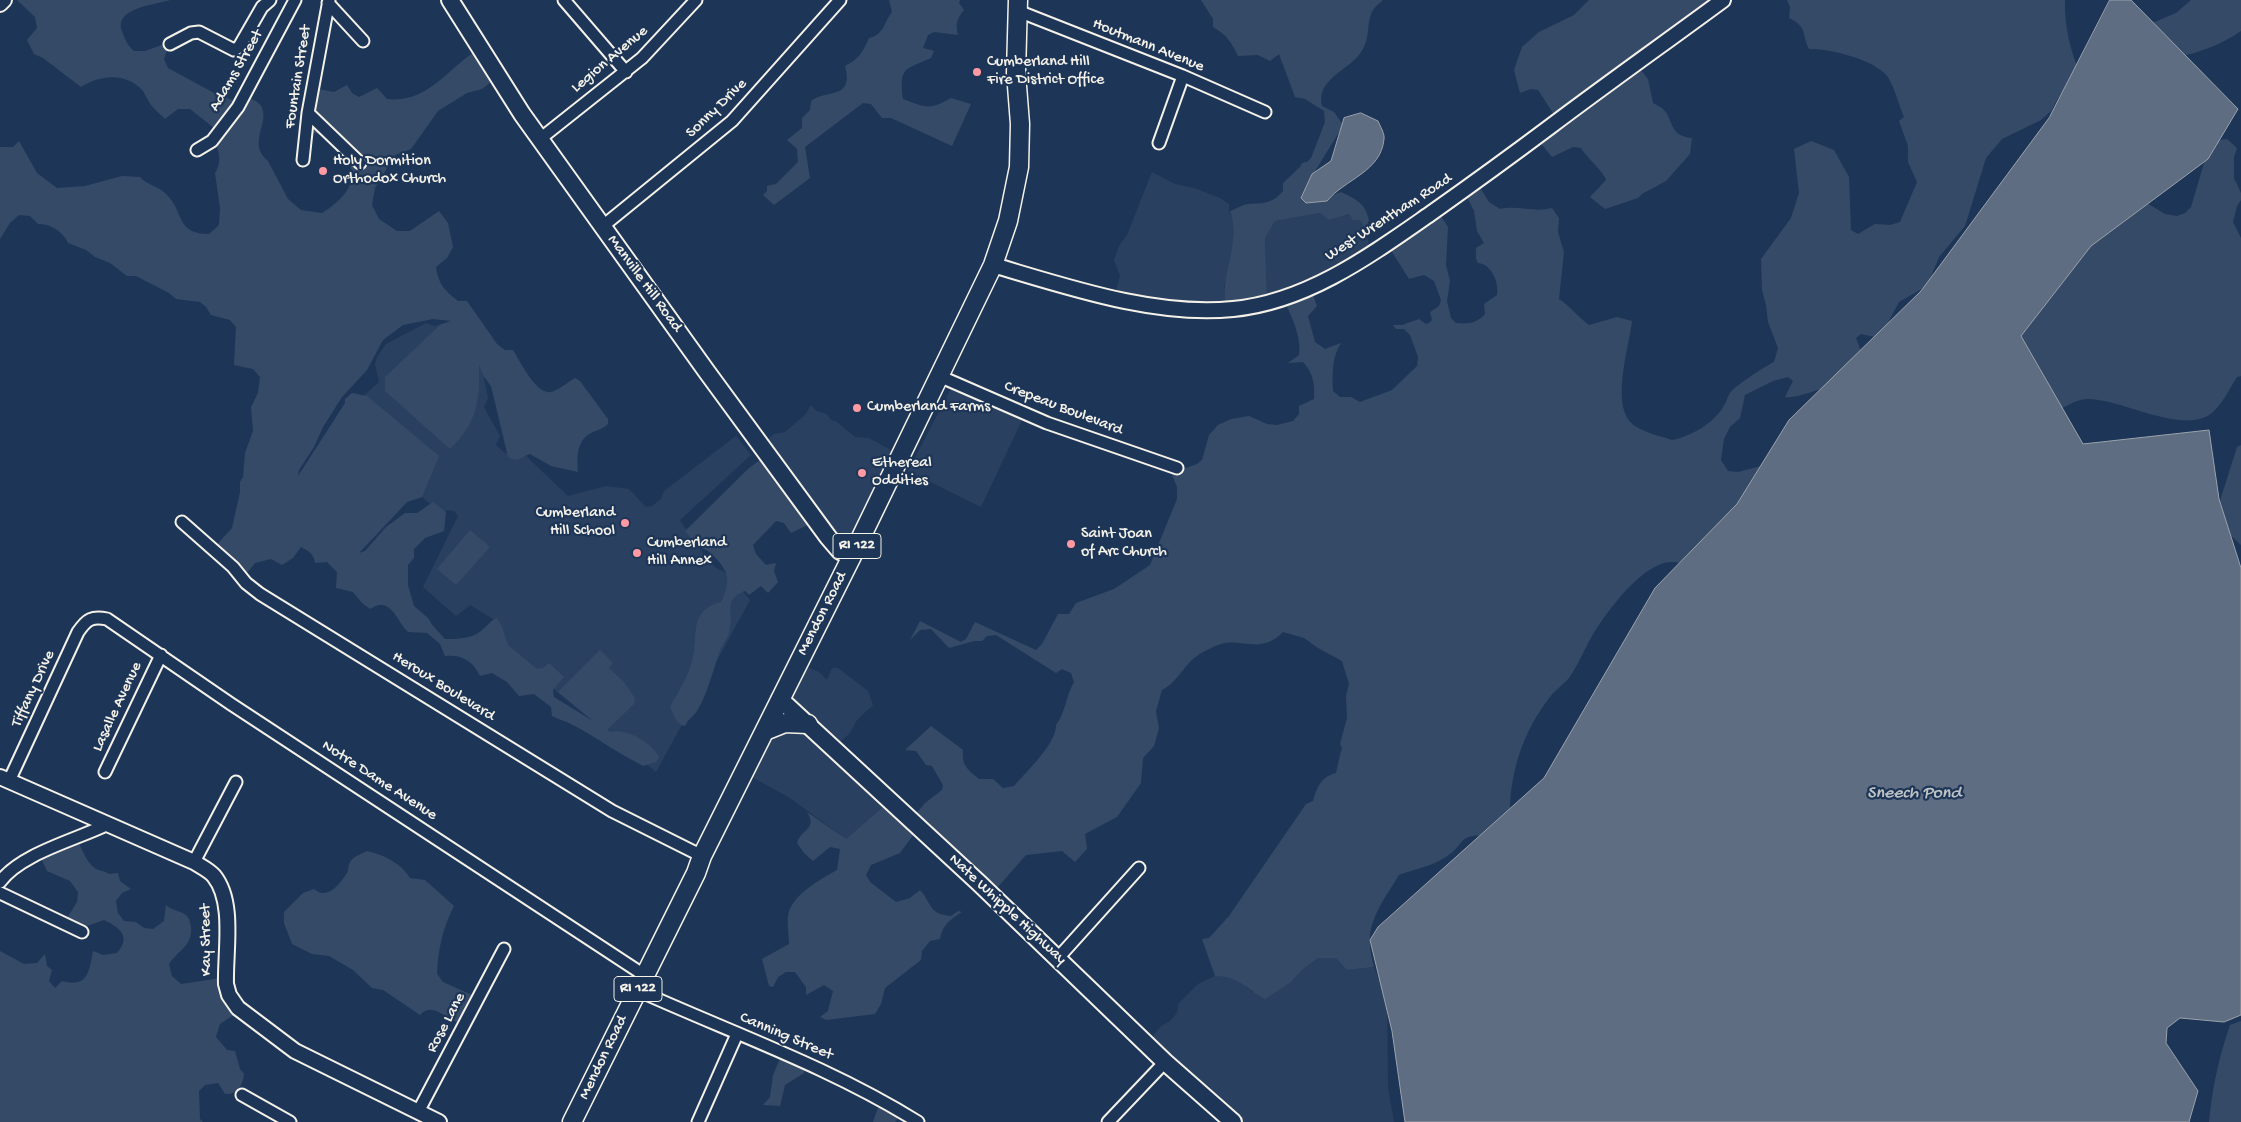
<!DOCTYPE html>
<style>
body{margin:0}
canvas{display:block;background:#1d3557}
</style>
<canvas width="2241" height="1122"></canvas>
<script>
const ctx = document.querySelector('canvas').getContext('2d');
ctx.lineJoin = 'round';
function fill(path, color) { ctx.fillStyle = color; ctx.fill(path, 'evenodd'); }
function strokePath(path, color, width, dash) { ctx.strokeStyle = color; ctx.lineWidth = width; ctx.lineCap = dash ? 'butt' : 'round'; ctx.setLineDash(dash || []); ctx.stroke(path); }
function write(font, color, halo, rows, align = 'center') {
  ctx.font = font + ' "Gochi Hand",sans-serif'; ctx.lineWidth = 4.5; ctx.setLineDash([]); ctx.textBaseline = 'middle'; ctx.strokeStyle = halo; ctx.fillStyle = color; for (const [text, x, y, turn = 0] of rows) {
    ctx.save(); ctx.translate(x, y); ctx.rotate((+turn || 0) * Math.PI / 180); ctx.textAlign = isNaN(turn) ? turn : align; if (halo) ctx.strokeText(text, 0, 0); ctx.fillText(text, 0, 0); ctx.restore();
  }
}
const built = new Path2D(`
 M 1152,172 L 1175,184 L 1194,188 L 1220,198 L 1229,204 L 1229,211 L 1234,222 L 1233,245 L 1224,287 L 1226,308 L 1115,296 L 1120,276 L 1114,260 L 1119,246 L 1127,235 Z
 M 1320,213 L 1329,220 L 1349,214 L 1360,220 L 1365,229 L 1371,253 L 1267,302 L 1265,238 L 1275,221 Z
 M 451,321 L 462,331 L 482,370 L 488,398 L 484,407 L 500,436 L 496,445 L 505,453 L 526,456 L 568,496 L 606,486 L 629,489 L 646,507 L 652,506 L 661,499 L 664,491 L 736,436 L 751,455 L 680,520 L 694,543 L 716,568 L 724,572 L 736,583 L 750,600 L 656,772 L 498,644 L 493,619 L 470,605 L 456,616 L 423,587 L 458,516 L 454,511 L 447,510 L 442,514 L 422,497 L 407,502 L 347,566 L 345,399 L 358,401 L 379,382 L 375,364 L 377,357 L 386,344 L 426,323 L 435,326 Z
 M 953,385 L 1023,418 L 981,507 L 908,471 Z
 M 811,405 L 816,411 L 827,414 L 831,420 L 837,422 L 855,437 L 869,438 L 898,454 L 847,558 L 759,447 L 774,434 L 785,432 L 805,415 Z
 M 797,663 L 819,672 L 827,680 L 832,668 L 838,668 L 868,691 L 873,705 L 857,720 L 850,733 L 833,748 L 884,806 L 846,839 L 790,798 L 743,772 Z
 M 1318,958 L 1336,958 L 1347,970 L 1374,967 L 1387,1001 L 1388,1088 L 1394,1122 L 1229,1122 L 1149,1041 L 1161,1026 L 1170,1021 L 1177,1013 L 1179,1003 L 1198,984 L 1215,976 L 1226,976 L 1238,980 L 1252,992 L 1291,982 L 1302,970 Z`);
const green = new Path2D(`
 M 17,0 L 170,0 C 154,5 114,8 122,31 C 125,39 127,45 134,51 L 145,51 L 170,42 L 164,59 L 168,68 L 214,93 L 237,102 L 242,95 C 248,98 260,101 262,108 C 269,124 247,144 268,161 L 288,199 L 301,210 L 322,213 C 338,203 358,187 350,164 C 348,159 342,154 338,149 C 330,140 319,131 306,132 L 313,88 L 334,92 L 347,85 L 352,93 L 359,97 L 377,88 L 387,99 C 427,104 447,69 477,50 L 495,79 L 482,89 L 467,93 L 438,111 L 411,149 L 395,155 L 375,188 L 372,205 L 379,219 L 397,231 L 410,231 L 439,211 L 448,223 L 453,247 L 447,258 L 436,267 C 438,284 445,291 458,301 L 467,301 L 497,344 L 505,350 L 513,350 C 520,361 536,395 551,392 C 559,390 568,382 575,378 L 580,381 L 608,419 L 608,424 C 603,429 597,430 591,433 C 576,441 577,458 578,472 L 551,466 L 530,454 C 521,457 517,463 508,457 L 491,386 L 484,377 L 479,365 C 480,401 477,423 450,449 L 385,391 L 385,377 L 440,325 L 451,321 L 433,319 L 403,325 L 383,340 L 367,370 L 342,397 L 323,427 L 314,447 L 299,470 L 298,476 L 345,403 L 345,399 L 352,393 L 367,396 L 439,456 L 422,497 L 407,502 L 359,553 L 365,551 L 386,527 L 405,513 L 417,513 L 433,502 L 446,512 L 444,531 L 425,538 L 414,549 L 414,558 L 408,565 L 408,585 L 414,606 L 428,618 L 433,626 L 445,639 C 457,639 471,639 481,631 C 487,626 490,621 497,618 L 502,627 L 508,645 L 537,669 L 543,668 L 549,663 L 564,677 L 553,690 L 554,697 L 593,721 L 558,692 L 600,650 L 613,663 L 609,668 L 623,681 L 635,698 L 634,704 L 607,730 L 610,732 C 627,728 652,743 659,757 L 656,762 L 643,766 L 634,761 C 613,750 594,736 573,725 C 566,721 559,720 552,716 L 551,707 L 534,694 L 519,696 L 507,682 L 492,673 L 480,676 C 473,661 462,654 445,656 L 440,644 L 427,633 L 408,632 C 397,622 391,595 370,609 L 362,603 L 353,592 L 336,588 L 337,572 L 327,562 L 315,563 C 314,554 309,551 301,547 L 293,558 L 282,565 L 271,559 L 255,563 L 242,579 L 213,549 L 232,528 L 240,492 L 240,482 L 243,477 L 245,453 L 253,431 L 251,407 L 258,393 L 260,377 L 253,369 L 234,365 L 236,327 L 230,320 L 211,315 L 206,307 L 200,302 L 176,299 L 169,293 L 136,276 L 127,276 L 110,263 L 95,257 L 86,250 L 68,243 C 64,232 49,223 38,224 L 30,216 L 19,215 L 10,223 L 0,239 L 0,147 L 13,147 L 19,141 L 37,173 L 57,188 L 85,186 L 122,176 L 140,177 C 147,185 158,186 166,194 C 185,212 175,234 209,234 L 219,225 L 220,208 L 215,173 C 224,160 217,147 212,134 L 214,128 L 190,109 L 178,109 L 165,119 C 161,115 155,110 151,105 C 148,101 146,96 143,91 C 126,72 100,75 81,87 L 43,58 L 34,54 L 27,40 L 37,28 L 35,17 Z
 M 889,0 L 960,0 L 959,3 L 964,10 C 957,18 955,25 958,35 L 934,32 L 928,35 L 923,48 L 934,51 L 931,58 C 904,70 899,67 903,99 C 925,107 929,111 951,98 L 971,104 L 952,146 L 891,118 L 882,118 L 871,104 L 863,103 L 805,147 L 810,178 L 774,205 L 763,195 L 767,191 L 767,186 L 776,184 L 798,162 L 797,149 L 787,140 L 802,128 L 802,118 L 810,110 L 811,101 C 827,89 854,100 845,66 C 859,59 863,52 869,38 C 884,35 884,22 892,12 Z
 M 1201,0 L 1383,0 C 1380,3 1374,7 1372,12 C 1365,28 1372,38 1359,55 C 1346,71 1316,80 1322,106 L 1334,112 L 1343,125 C 1332,145 1319,163 1308,184 L 1320,200 L 1341,192 C 1357,200 1365,203 1369,220 L 1365,229 L 1360,220 L 1353,220 L 1349,214 L 1329,220 L 1320,213 L 1275,221 L 1265,238 L 1267,302 L 1225,305 C 1225,299 1224,291 1225,285 C 1228,260 1239,236 1230,211 C 1236,209 1243,204 1249,204 C 1264,203 1272,204 1283,191 L 1283,183 L 1300,167 L 1302,163 L 1307,162 L 1311,158 L 1325,122 L 1324,111 L 1305,99 L 1295,97 L 1279,54 L 1270,61 L 1258,55 L 1238,56 C 1232,43 1226,34 1213,27 L 1213,19 Z
 M 1589,0 L 1723,0 L 1637,65 L 1648,79 L 1653,103 C 1656,105 1661,107 1663,109 C 1674,119 1668,136 1692,138 L 1690,154 L 1666,181 L 1642,194 L 1638,198 L 1605,209 L 1590,197 L 1606,180 C 1604,172 1587,158 1581,148 L 1573,147 L 1552,157 L 1538,140 L 1557,119 L 1538,90 L 1531,89 L 1520,93 L 1514,70 L 1522,47 L 1539,32 L 1574,15 Z
 M 1787,0 L 2065,0 C 2064,27 2071,52 2081,77 L 2061,93 L 2051,111 L 2041,120 L 2002,139 L 1986,158 L 1965,226 L 1939,257 L 1927,286 L 1899,302 L 1883,332 L 1875,337 L 1861,334 L 1856,338 L 1865,362 C 1864,365 1863,367 1862,369 C 1854,378 1796,400 1785,397 L 1793,381 L 1788,377 L 1773,381 L 1745,395 L 1740,418 L 1730,427 L 1724,439 L 1721,460 L 1728,471 L 1738,472 L 1761,466 L 1766,469 L 1691,565 C 1685,564 1678,562 1672,562 C 1642,562 1605,614 1591,638 C 1584,650 1579,663 1571,675 C 1566,683 1556,689 1550,697 C 1523,731 1509,774 1510,817 L 1488,836 C 1457,833 1466,844 1446,857 C 1435,865 1412,870 1399,875 C 1387,895 1368,919 1370,943 C 1370,951 1372,959 1374,967 L 1347,970 L 1336,958 L 1318,958 L 1302,970 L 1291,982 L 1265,999 C 1246,989 1239,976 1215,976 L 1202,939 L 1209,938 L 1229,916 L 1306,804 L 1313,801 C 1317,787 1321,777 1336,773 C 1338,765 1339,757 1342,748 L 1340,744 L 1347,718 L 1346,696 L 1349,684 L 1342,661 L 1318,648 L 1304,638 L 1283,632 C 1259,656 1241,636 1218,645 C 1208,649 1196,655 1189,663 C 1179,674 1175,683 1162,690 L 1156,711 L 1159,728 L 1154,746 L 1143,758 L 1141,783 L 1117,817 L 1085,834 L 1087,849 L 1075,862 L 1062,851 L 1026,855 L 990,896 L 917,830 L 900,853 L 871,865 L 866,875 L 870,882 L 896,902 L 910,898 L 920,890 C 932,903 928,914 951,916 L 958,911 L 962,912 C 951,919 942,925 940,939 L 930,941 L 922,951 L 921,960 L 885,988 L 881,1004 L 875,1014 L 826,1020 L 820,1017 L 828,1011 L 833,991 L 824,985 L 806,995 L 806,987 L 795,972 L 786,972 L 778,977 L 773,987 L 769,986 L 762,959 L 789,944 C 789,935 787,925 788,916 C 791,895 821,879 837,870 L 840,849 L 830,847 L 813,861 L 804,853 L 797,843 C 801,829 818,829 807,812 L 846,839 L 884,806 L 910,821 L 925,803 L 942,790 L 943,785 L 932,766 L 926,765 L 916,751 L 905,750 L 931,726 L 963,750 C 961,765 968,770 979,779 L 993,779 L 1003,788 L 1014,786 C 1026,772 1057,743 1056,725 C 1065,714 1066,696 1074,682 L 1071,673 L 1062,669 L 1056,673 L 996,635 L 987,636 L 982,641 L 974,641 L 949,648 L 931,629 L 920,630 L 910,640 L 920,621 L 961,642 L 966,639 L 975,622 L 1036,650 L 1042,644 L 1058,614 L 1069,614 L 1076,603 L 1114,589 L 1150,565 L 1177,499 L 1177,487 L 1168,465 L 1183,469 L 1197,464 L 1202,460 L 1209,435 L 1218,425 L 1231,419 L 1249,416 L 1267,424 L 1277,425 L 1293,421 L 1299,414 L 1299,406 L 1314,399 C 1315,385 1313,372 1303,362 L 1288,363 L 1299,355 C 1302,336 1291,316 1283,298 L 1310,287 L 1317,306 L 1308,316 L 1315,342 L 1325,349 L 1341,343 C 1332,356 1332,375 1333,391 L 1340,397 L 1351,397 L 1360,402 L 1392,390 L 1417,366 L 1418,357 L 1410,335 L 1404,329 L 1396,329 L 1393,325 L 1402,325 L 1419,319 L 1426,324 L 1429,323 L 1432,320 L 1430,312 L 1439,306 L 1441,300 L 1434,281 L 1424,275 L 1409,279 L 1387,244 L 1437,210 L 1448,227 L 1446,265 L 1450,281 L 1447,301 L 1451,318 L 1456,323 C 1468,324 1476,324 1485,314 L 1484,304 L 1497,295 C 1499,283 1492,264 1478,263 L 1476,259 L 1476,248 L 1484,243 L 1477,231 L 1474,211 L 1464,191 L 1479,186 L 1489,202 L 1500,209 C 1518,205 1534,213 1552,208 L 1559,218 L 1558,232 L 1564,252 L 1559,299 C 1570,306 1578,317 1589,325 L 1617,317 L 1632,321 C 1629,348 1609,409 1635,426 C 1646,433 1660,436 1672,440 C 1691,436 1713,424 1723,407 C 1726,403 1727,398 1730,393 C 1736,385 1764,367 1774,362 L 1778,348 L 1768,322 L 1766,305 L 1762,290 L 1761,259 L 1791,218 L 1799,193 L 1794,149 L 1811,141 L 1834,150 L 1849,177 L 1851,230 L 1858,234 L 1875,224 L 1890,225 L 1900,222 L 1917,182 L 1908,162 L 1908,146 L 1899,121 L 1904,117 C 1899,105 1895,89 1888,77 C 1876,60 1829,48 1809,49 C 1801,34 1809,28 1789,18 L 1790,7 Z
 M 2191,0 L 2241,0 L 2241,31 C 2220,46 2194,54 2169,59 L 2150,24 L 2176,13 Z
 M 2227,139 L 2237,148 L 2234,157 L 2234,178 L 2241,193 L 2241,200 L 2237,206 L 2233,222 L 2241,238 L 2241,376 L 2237,377 C 2230,388 2223,403 2213,412 C 2185,437 2121,398 2087,399 C 2075,399 2062,409 2052,414 L 1992,328 L 2140,199 L 2165,214 L 2177,216 L 2185,213 L 2191,207 L 2204,163 L 2219,140 Z
 M 2241,445 L 2241,545 L 2226,531 L 2218,507 L 2237,447 Z
 M 764,457 L 812,523 L 791,533 L 784,523 L 776,521 L 753,545 L 756,554 L 766,565 L 776,563 L 774,571 L 778,582 L 768,593 L 761,586 L 749,595 L 745,591 C 722,599 734,614 730,629 C 729,637 723,643 720,650 C 713,670 708,693 697,711 C 693,717 688,719 685,726 C 676,725 674,714 670,707 C 677,694 686,680 691,665 C 700,639 686,611 721,602 C 733,579 727,567 708,551 C 705,549 701,548 697,546 C 693,542 689,535 685,531 L 749,468 Z
 M 470,530 L 490,547 L 456,585 L 437,569 Z
 M 77,839 C 82,849 87,865 98,870 C 102,871 105,871 109,874 L 118,873 L 120,881 L 131,889 L 122,893 L 116,901 L 118,913 L 124,921 L 136,922 L 144,928 L 153,929 L 164,921 L 166,905 C 172,911 180,910 187,916 C 190,920 190,923 191,927 C 193,946 177,951 169,964 L 172,976 L 181,984 L 221,978 L 238,1012 L 220,1024 L 216,1037 L 227,1050 L 235,1051 L 240,1069 L 244,1074 C 243,1085 237,1095 225,1094 L 218,1083 L 205,1085 L 199,1091 L 200,1119 L 203,1122 L 0,1122 L 0,951 L 24,964 L 37,963 L 45,954 L 47,966 L 52,970 L 49,981 L 55,988 L 62,981 C 88,988 89,972 93,951 L 103,955 L 117,953 C 131,937 121,928 104,920 L 79,929 L 66,920 L 77,902 L 78,892 L 70,881 L 47,871 L 40,856 Z
 M 367,851 C 384,855 401,863 410,878 L 425,880 L 454,906 C 443,927 438,949 437,974 L 443,982 L 472,995 L 459,1023 C 446,1019 432,1001 420,1015 L 383,990 L 372,988 L 353,970 L 329,956 L 312,954 L 292,944 L 284,923 L 284,912 L 303,893 L 314,889 C 327,901 340,884 347,873 C 349,869 348,865 350,862 C 354,856 361,854 367,851 Z
 M 2241,1021 L 2241,1122 L 2209,1122 C 2212,1088 2219,1057 2230,1025 Z
 M 782,1054 L 805,1063 L 804,1073 L 785,1085 L 780,1106 L 763,1105 L 770,1097 L 773,1075 Z
 M 884,1101 L 902,1113 L 895,1122 L 873,1122 L 878,1108 Z`);
const water = new Path2D(`
 M 2110,0 L 2131,0 L 2238,109 L 2208,159 L 2091,246 L 2021,336 L 2083,444 L 2209,430 L 2219,499 L 2241,568 L 2241,1015 L 2224,1022 L 2180,1018 L 2167,1028 L 2166,1043 L 2198,1091 L 2189,1122 L 1405,1122 L 1392,1031 L 1370,940 L 1378,927 L 1544,778 L 1655,588 L 1737,504 L 1789,420 L 1921,291 L 2049,118 Z
 M 1361,113 L 1378,121 C 1380,126 1385,134 1384,139 C 1381,172 1345,179 1327,201 L 1306,203 L 1301,198 L 1312,174 L 1331,161 L 1344,118 Z`);
const minor = new Path2D(`
 M 564,0 L 626,72
 M 328,3 L 363,41
 M 1018,11 L 1183,76 L 1265,112
 M 170,44 L 191,33 L 199,32 L 234,50 L 239,47 L 262,7 L 270,0
 M 308,113 L 360,163
 M 540,139 L 642,58 L 696,0
 M 1159,143 L 1183,76
 M 197,150 L 212,141 L 238,107 L 295,0
 M 303,160 L 308,113 L 329,0
 M 603,226 L 732,121 L 840,0
 M 939,376 L 1047,423 L 1177,468
 M 182,522 L 233,567 L 246,583 L 260,594 L 612,811 L 702,856
 M 105,772 L 161,655
 M 9,781 L 78,632 C 87,619 92,616 107,619 L 231,704 L 644,975
 M 194,862 L 236,782
 M 0,882 C 20,854 75,840 106,825
 M 0,893 L 82,932
 M 1058,958 L 1139,868
 M 637,990 C 732,1033 830,1067 918,1122
 M 242,1095 L 290,1122
 M 418,1112 L 504,949
 M 698,1122 L 737,1034
 M 1108,1122 L 1165,1062`);
const tertiary = new Path2D(`
 M 0,4 L 4,0
 M 993,265 C 1068,287 1155,317 1233,309 C 1307,302 1371,255 1430,214 C 1471,185 1511,156 1551,126 C 1608,83 1666,42 1723,0
 M 0,777 L 194,862 C 200,866 209,870 214,876 C 235,902 225,951 226,984 L 229,995 L 238,1008 L 295,1051 L 439,1122`);
const secondary = new Path2D(`
 M 450,0 L 522,114 L 707,372 L 828,537 L 840,551 L 852,556
 M 780,699 L 979,883 L 1165,1062 L 1233,1122`);
const primary = new Path2D(`
 M 765,731 L 785,723 L 808,724
 M 572,1122 L 696,873 L 702,856 L 852,556 L 993,265 L 1008,221 L 1019,167 L 1020,124 L 1016,73 L 1018,0`);
const markers = [
 [977,72,5,"#ff9aa2"],
 [323,171,5,"#ff9aa2"],
 [857,408,5,"#ff9aa2"],
 [862,473,5,"#ff9aa2"],
 [625,523,5,"#ff9aa2"],
 [1071,544,5,"#ff9aa2"],
 [637,553,5,"#ff9aa2"]
];
const shields = [
 [857,546,48],
 [638,989,48]
];
const shieldNames = [
 ["RI 122",857,546],
 ["RI 122",638,989]
];
const streetNames = [
 ["Houtmann Avenue",1148,46,22],
 ["Legion Avenue",610,60,-40],
 ["Adams Street",237,71,-60],
 ["Fountain Street",299,77,-81],
 ["Sonny Drive",717,109,-44],
 ["West Wrentham Road",1389,218,-33],
 ["Manville Hill Road",644,284,54],
 ["Crepeau Boulevard",1063,409,21],
 ["Mendon Road",823,614,-63],
 ["Heroux Boulevard",443,687,32],
 ["Tiffany Drive",34,689,-65],
 ["Lasalle Avenue",118,707,-65],
 ["Notre Dame Avenue",379,781,33],
 ["Nate Whipple Highway",1007,910,43],
 ["Kay Street",207,940,-91],
 ["Rose Lane",447,1023,-62],
 ["Canning Street",786,1037,23],
 ["Mendon Road",604,1058,-64]
];
const poiNames = [
 ["Cumberland Hill",987,63],
 ["Fire District Office",987,81],
 ["Holy Dormition",333,162],
 ["Orthodox Church",333,180],
 ["Cumberland Farms",867,408],
 ["Ethereal",872,464],
 ["Oddities",872,482],
 ["Cumberland",615,514,"right"],
 ["Hill School",615,532,"right"],
 ["Saint Joan",1081,535],
 ["of Arc Church",1081,553],
 ["Cumberland",647,544],
 ["Hill Annex",647,562]
];
const waterNames = [
 ["Sneech Pond",1914,794]
];
fill(built, '#2a4060');
fill(green, '#354a67');
fill(water, '#5e6d82');
strokePath(water, '#9aa2ab', 1);
strokePath(minor, '#f4f1e8', 15);
strokePath(tertiary, '#f4f1e8', 18);
strokePath(secondary, '#f4f1e8', 20);
strokePath(primary, '#f4f1e8', 21);
strokePath(minor, '#1d3557', 11);
strokePath(tertiary, '#1d3557', 14);
strokePath(secondary, '#1d3557', 16);
strokePath(primary, '#1d3557', 18);
for (const [x, y, r, color] of markers) { const dot = new Path2D(); dot.arc(x, y, r, 0, 2 * Math.PI); ctx.fillStyle = color; ctx.fill(dot); strokePath(dot, '#1d3557', 2); }
for (const [x, y, w] of shields) { const box = new Path2D(); box.roundRect(x - w / 2, y - 12.5, w, 25, 4); ctx.fillStyle = '#1d3557'; ctx.fill(box); strokePath(box, '#f4f1e8', 1); }
write('bold 15px', '#f4f1e8', null, shieldNames);
write('16px', '#f4f1e8', '#1d3557', streetNames);
write('16px', '#f4f1e8', '#1d3557', poiNames, 'left');
write('italic 18px', '#c0c3c4', '#1d3557', waterNames);
</script>
